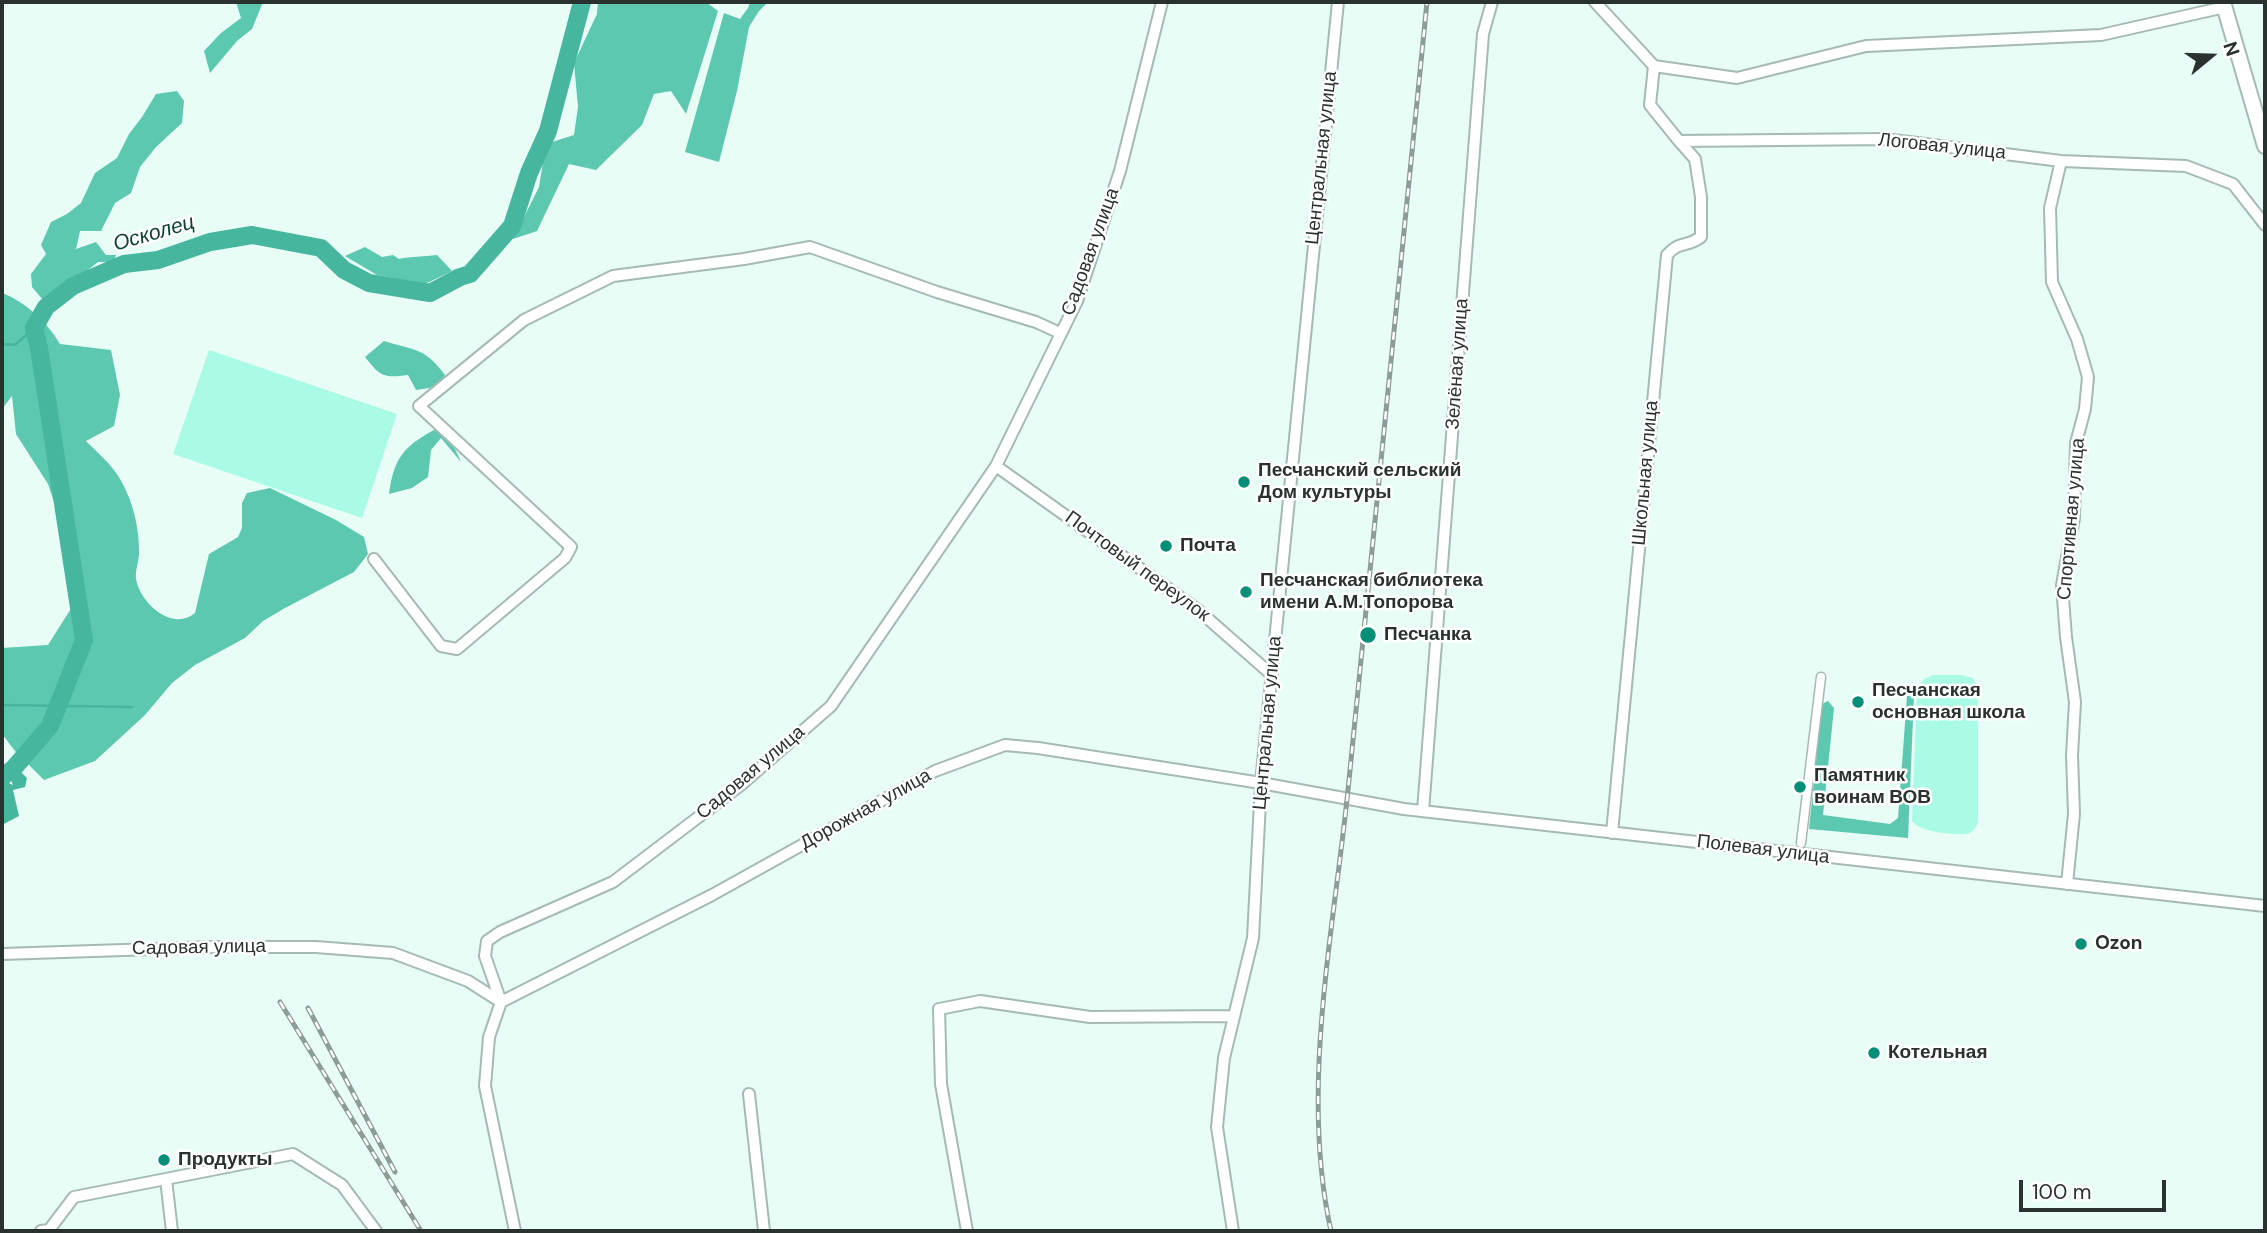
<!DOCTYPE html>
<meta charset="utf-8">
<style>
body{margin:0}
#map{position:relative;width:2267px;height:1233px;overflow:hidden;background:#e8fdf6;font-family:"DM Sans",sans-serif}
canvas{display:block}
.frame{position:absolute;inset:0;border:4px solid #2a3230;pointer-events:none}
.north{position:absolute;left:2176px;top:21px;width:70px;height:70px;-webkit-text-stroke:5px #fff;paint-order:stroke;rotate:71deg;font-size:19px;font-weight:700;line-height:28px;text-align:center;color:#2a3230}
.north::after{content:'';display:block;margin:auto;width:24px;height:32px;background:#2a3230;clip-path:polygon(50% 0,100% 100%,50% 72%,0 100%)}
.scale{position:absolute;left:2019px;top:1180px;width:147px;height:32px;box-sizing:border-box;border:4px solid #2a3230;border-top:0;padding-left:9px;font-size:21px;line-height:24px;white-space:nowrap;color:#2a3230;-webkit-text-stroke:5px #fff;paint-order:stroke}
</style>
<div id="map">
<canvas width="2267" height="1233"></canvas>
<div class="frame"></div>
<div class="north">N</div>
<div class="scale">100 m</div>
</div>
<script>
const ctx = document.querySelector('canvas').getContext('2d');
ctx.lineJoin = 'round';
function fill(path, color) { ctx.fillStyle = color; ctx.fill(path, 'evenodd'); }
function strokePath(path, color, width, dash) { ctx.strokeStyle = color; ctx.lineWidth = width; ctx.lineCap = dash ? 'butt' : 'round'; ctx.setLineDash(dash || []); ctx.stroke(path); }
function write(font, color, halo, rows, align = 'center') {
  ctx.font = font + ' "DM Sans",sans-serif'; ctx.lineWidth = 5; ctx.setLineDash([]); ctx.textBaseline = 'middle'; ctx.strokeStyle = halo; ctx.fillStyle = color; for (const [text, x, y, turn = 0] of rows) {
    ctx.save(); ctx.translate(x, y); ctx.rotate((+turn || 0) * Math.PI / 180); ctx.textAlign = isNaN(turn) ? turn : align; if (halo) ctx.strokeText(text, 0, 0); ctx.fillText(text, 0, 0); ctx.restore();
  }
}
const green = new Path2D(`
 M 209,350 L 397,414 L 362,518 L 173,454 Z
 M 1933,675 L 1962,675 L 1973,678 L 1978,688 L 1978,823 C 1975,829 1972,833 1966,834 C 1953,835 1919,832 1912,821 L 1917,688 L 1924,679 Z`);
const forest = new Path2D(`
 M 236,2 L 263,2 L 252,29 L 237,41 L 210,73 L 204,51 L 221,33 L 241,18 Z
 M 598,2 L 706,2 L 718,11 L 686,114 L 671,91 L 654,94 L 642,125 L 596,170 L 569,164 L 537,231 L 513,239 L 539,187 L 546,144 L 574,135 L 578,107 L 574,63 L 597,14 Z
 M 750,2 L 768,2 L 759,11 L 749,27 L 737,91 L 719,162 L 685,152 L 724,13 L 740,19 L 748,8 Z
 M 177,91 L 184,101 L 182,123 L 156,147 L 140,167 L 131,193 L 115,203 L 101,231 L 80,231 L 76,249 L 96,242 L 106,255 L 116,255 L 114,262 L 98,262 L 77,279 L 71,279 L 57,292 L 43,300 L 32,287 L 31,274 L 46,254 L 41,245 L 51,222 L 67,214 L 81,203 L 95,173 L 117,158 L 129,134 L 142,117 L 156,94 Z
 M 365,247 L 382,257 L 393,255 L 399,259 C 412,256 424,257 437,255 L 452,271 L 425,284 L 377,275 L 345,256 Z
 M 2,293 C 26,302 47,322 60,344 L 111,350 L 120,395 L 114,426 L 86,441 C 108,463 118,469 130,500 C 136,517 139,534 139,553 C 139,561 135,571 136,579 C 140,603 172,632 195,613 L 209,554 L 238,537 L 242,528 L 242,503 L 247,493 L 270,488 L 336,520 L 364,537 L 368,554 L 354,572 L 285,608 L 263,621 L 245,638 L 195,665 L 172,683 L 145,715 L 95,761 L 44,780 L 15,751 L 2,734 L 2,648 L 48,645 L 72,607 L 68,578 L 70,549 L 48,484 L 16,434 L 12,396 L 2,409 Z
 M 384,341 C 416,351 424,347 445,375 L 436,387 L 416,390 L 408,375 C 383,378 381,377 365,357 Z
 M 434,430 L 449,436 L 461,462 L 441,438 L 431,450 L 428,477 L 412,488 L 389,494 C 394,458 403,447 434,430 Z
 M 1914,695 L 1908,838 L 1809,829 L 1822,704 L 1828,701 L 1834,708 L 1823,815 L 1890,824 L 1898,818 L 1907,696 Z`);
const water = new Path2D(`
 M 21,772 L 27,778 L 25,787 L 13,790 L 19,816 L 2,825 L 2,780 L 13,785 L 11,780 Z`);
const stream = new Path2D(`
 M 2,344 L 15,345 L 34,328
 M 2,705 L 132,707`);
const river = new Path2D(`
 M 2,777 L 13,769 L 50,726 L 84,640 L 39,348 L 34,328 L 46,307 L 73,286 L 124,264 L 158,260 L 210,242 L 252,235 L 321,248 L 344,270 L 369,283 L 430,293 L 460,277 L 470,274 L 512,226 L 529,173 L 548,131 L 582,2`);
const pedestrian = new Path2D(`
 M 1801,843 L 1821,677`);
const minor = new Path2D(`
 M 1595,2 L 1654,66 L 1737,78 L 1866,46 L 2101,35 L 2225,7
 M 1654,66 L 1650,105 L 1679,141 L 1885,139 L 2061,161 L 2186,166 L 2233,184 L 2265,225
 M 2061,161 L 2050,208 L 2052,282 L 2077,339 L 2088,377 L 2085,409 L 2076,443 L 2074,518 L 2062,585 L 2066,637 L 2075,702 L 2072,755 L 2074,814 L 2067,884
 M 996,466 L 1198,610 L 1272,675
 M 374,559 L 441,646 L 457,649 L 565,558 L 571,547 L 419,406 L 524,320 L 613,276 L 744,259 L 810,247 L 937,292 L 1036,322 L 1060,333
 M 1423,811 L 1483,34 L 1492,2
 M 1612,833 L 1667,255 C 1680,240 1686,248 1701,237 L 1701,197 L 1695,159 L 1679,141
 M 2,954 L 215,947 L 316,947 L 393,953 L 468,981 L 501,1002
 M 501,1002 L 712,895 L 935,771 L 1005,745 L 1038,748 L 1261,783 L 1404,809 L 2265,906
 M 501,1002 L 485,956 L 487,941 L 500,932 L 613,882 L 742,784 L 831,706 L 996,466 L 1077,301 L 1120,171 L 1162,2
 M 501,1002 L 489,1037 L 485,1086 L 515,1231
 M 749,1094 L 764,1231
 M 166,1179 L 172,1231
 M 41,1231 L 49,1230 L 74,1197 L 293,1154 L 342,1185 L 376,1231
 M 967,1231 L 941,1084 L 939,1009 L 980,1001 L 1090,1017 L 1234,1016
 M 1233,1231 L 1217,1127 L 1224,1058 L 1253,938 L 1261,783 L 1338,2`);
const tertiary = new Path2D(`
 M 2223,2 L 2265,146`);
const rail = new Path2D(`
 M 280,1002 L 421,1231
 M 308,1008 L 395,1172
 M 1331,1231 C 1299,1087 1335,926 1349,780 C 1375,521 1401,261 1427,2`);
const markers = [
 [1244,482,7,"#028e77"],
 [1166,546,7,"#028e77"],
 [1246,592,7,"#028e77"],
 [1368,635,9,"#028e77"],
 [1858,702,7,"#028e77"],
 [1800,787,7,"#028e77"],
 [2081,944,7,"#028e77"],
 [1874,1053,7,"#028e77"],
 [164,1160,7,"#028e77"]
];
const streetNames = [
 ["Логовая улица",1942,147,6],
 ["Центральная улица",1322,158,-84],
 ["Садовая улица",1091,252,-70],
 ["Зелёная улица",1458,364,-86],
 ["Школьная улица",1646,473,-85],
 ["Спортивная улица",2072,519,-85],
 ["Почтовый переулок",1137,567,36],
 ["Центральная улица",1268,723,-85],
 ["Садовая улица",751,773,-40],
 ["Дорожная улица",866,810,-29],
 ["Полевая улица",1763,850,7],
 ["Садовая улица",199,948,-1]
];
const poiNames = [
 ["Песчанский сельский",1258,471],
 ["Дом культуры",1258,493],
 ["Почта",1180,546],
 ["Песчанская библиотека",1260,581],
 ["имени А.М.Топорова",1260,603],
 ["Песчанка",1384,635],
 ["Песчанская",1872,691],
 ["основная школа",1872,713],
 ["Памятник",1814,776],
 ["воинам ВОВ",1814,798],
 ["Ozon",2095,944],
 ["Котельная",1888,1053],
 ["Продукты",178,1160]
];
const waterNames = [
 ["Осколец",154,234,-16]
];
fill(green, '#aafbe5');
fill(forest, '#5bc8af');
fill(water, '#47b69e');
strokePath(stream, '#47b69e', 2.5);
strokePath(river, '#47b69e', 18);
strokePath(pedestrian, '#a6bab4', 11);
strokePath(minor, '#a6bab4', 14);
strokePath(tertiary, '#a6bab4', 18);
strokePath(pedestrian, '#fff', 8);
strokePath(minor, '#fff', 10);
strokePath(tertiary, '#fff', 14);
strokePath(rail, '#8d9c97', 5);
strokePath(rail, '#fff', 2.5, [8]);
for (const [x, y, r, color] of markers) { const dot = new Path2D(); dot.arc(x, y, r, 0, 2 * Math.PI); ctx.fillStyle = color; ctx.fill(dot); strokePath(dot, '#fff', 2.5); }
write('19px', '#2a3230', '#fff', streetNames);
write('bold 19px', '#2a3230', '#fff', poiNames, 'left');
write('italic 21px', '#104137', '#fff', waterNames);
</script>
